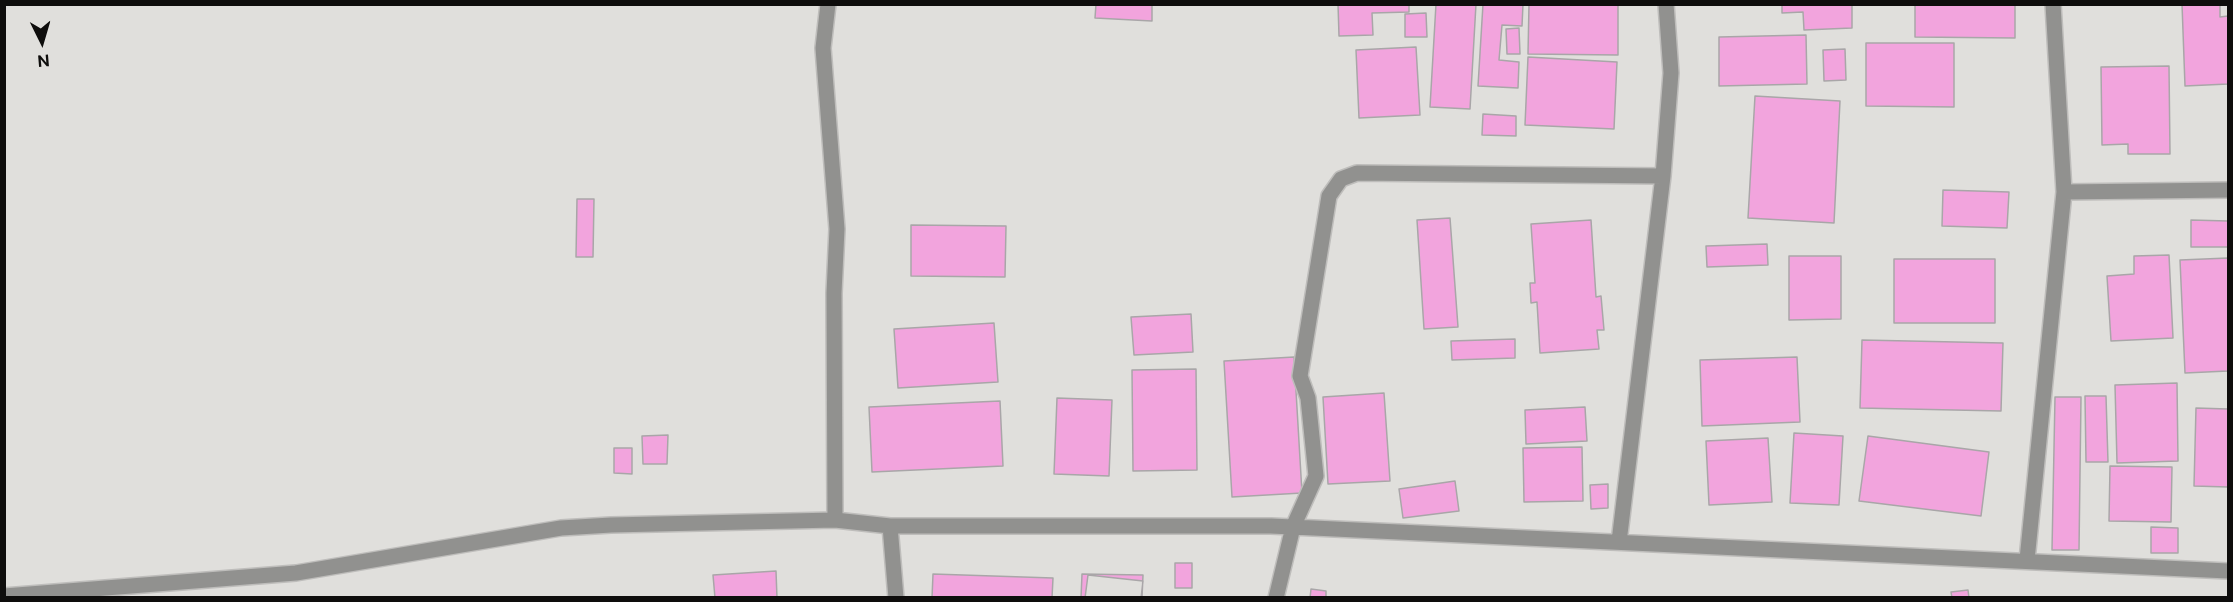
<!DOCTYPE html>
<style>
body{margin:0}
#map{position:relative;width:2233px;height:602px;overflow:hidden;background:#e0dfdc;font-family:"Public Sans",sans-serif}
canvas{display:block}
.frame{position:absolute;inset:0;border:6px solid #0e0d0c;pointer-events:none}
.north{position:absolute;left:12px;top:12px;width:60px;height:60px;-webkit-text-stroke:4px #e0dfdc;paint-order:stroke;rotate:175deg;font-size:16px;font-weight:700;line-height:24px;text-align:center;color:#0e0d0c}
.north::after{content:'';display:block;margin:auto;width:21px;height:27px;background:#0e0d0c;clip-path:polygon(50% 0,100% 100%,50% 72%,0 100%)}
</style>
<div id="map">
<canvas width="2233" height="602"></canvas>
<div class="frame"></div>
<div class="north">N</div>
</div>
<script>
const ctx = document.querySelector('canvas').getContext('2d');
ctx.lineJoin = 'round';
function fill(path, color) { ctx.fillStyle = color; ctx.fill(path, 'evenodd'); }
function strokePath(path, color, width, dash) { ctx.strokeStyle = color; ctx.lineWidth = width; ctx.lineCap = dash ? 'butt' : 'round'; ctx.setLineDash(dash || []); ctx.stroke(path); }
const building = new Path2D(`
 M 1096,4 L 1152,4 L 1152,21 L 1095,18 Z
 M 1338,4 L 1409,4 L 1409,12 L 1372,13 L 1373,35 L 1339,36 Z
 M 1436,4 L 1476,4 L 1470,109 L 1430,107 Z
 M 1483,4 L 1523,4 L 1522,26 L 1502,25 L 1499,60 L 1519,62 L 1518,88 L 1478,86 Z
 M 1529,4 L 1618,4 L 1618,55 L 1528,54 Z
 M 1782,4 L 1852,4 L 1852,28 L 1804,30 L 1803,12 L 1782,13 Z
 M 1915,4 L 2015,4 L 2015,38 L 1915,37 Z
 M 2182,4 L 2220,4 L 2220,17 L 2228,16 L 2228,84 L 2185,86 Z
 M 1426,13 L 1427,37 L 1405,37 L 1405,14 Z
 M 1519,28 L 1520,54 L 1507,54 L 1506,29 Z
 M 1806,35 L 1807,84 L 1719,86 L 1719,37 Z
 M 1866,43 L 1954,43 L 1954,107 L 1866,106 Z
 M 1416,47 L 1420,115 L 1359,118 L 1356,50 Z
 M 1845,49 L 1846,80 L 1824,81 L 1823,50 Z
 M 1528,57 L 1617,62 L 1614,129 L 1525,125 Z
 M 2169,66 L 2170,154 L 2128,154 L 2128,144 L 2102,145 L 2101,67 Z
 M 1755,96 L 1840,101 L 1834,223 L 1748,218 Z
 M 1483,114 L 1516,116 L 1516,136 L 1482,135 Z
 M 1943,190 L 2009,192 L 2007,228 L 1942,226 Z
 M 577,199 L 594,199 L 593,257 L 576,257 Z
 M 1450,218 L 1458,327 L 1424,329 L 1417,220 Z
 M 1591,220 L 1596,297 L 1601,296 L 1604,330 L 1597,330 L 1599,349 L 1540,353 L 1537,302 L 1531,303 L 1530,283 L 1535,283 L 1531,224 Z
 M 2191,220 L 2228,221 L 2228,247 L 2191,247 Z
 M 911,225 L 1006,226 L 1005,277 L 911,276 Z
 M 1767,244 L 1768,265 L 1707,267 L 1706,246 Z
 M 2169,255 L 2173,338 L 2111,341 L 2107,276 L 2134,274 L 2134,256 Z
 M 1789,256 L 1841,256 L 1841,319 L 1789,320 Z
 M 2228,258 L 2228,371 L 2185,373 L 2180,260 Z
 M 1894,259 L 1995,259 L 1995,323 L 1894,323 Z
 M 1191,314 L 1193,352 L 1134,355 L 1131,317 Z
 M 994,323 L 998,382 L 898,388 L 894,329 Z
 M 1515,339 L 1515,358 L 1452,360 L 1451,341 Z
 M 1862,340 L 2003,343 L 2001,411 L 1860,408 Z
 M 1294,357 L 1302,493 L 1232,497 L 1224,361 Z
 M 1797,357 L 1800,422 L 1702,426 L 1700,360 Z
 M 1196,369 L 1197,470 L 1133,471 L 1132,370 Z
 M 2177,383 L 2178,461 L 2117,463 L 2115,385 Z
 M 1384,393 L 1390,481 L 1328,484 L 1323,397 Z
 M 2085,396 L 2106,396 L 2108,462 L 2086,462 Z
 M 2055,397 L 2081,397 L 2079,550 L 2052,550 Z
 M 1057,398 L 1112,400 L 1109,476 L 1054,474 Z
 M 1000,401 L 1003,466 L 872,472 L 869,407 Z
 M 1585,407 L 1587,441 L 1526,444 L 1525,410 Z
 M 2196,408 L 2228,409 L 2228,487 L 2194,486 Z
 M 1794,433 L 1843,436 L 1839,505 L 1790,503 Z
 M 668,435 L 667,464 L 643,464 L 642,436 Z
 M 1868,436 L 1989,452 L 1981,516 L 1859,501 Z
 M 1768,438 L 1772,502 L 1709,505 L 1706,441 Z
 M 1582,447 L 1583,501 L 1524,502 L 1523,448 Z
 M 614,448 L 632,448 L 632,474 L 614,473 Z
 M 2110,466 L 2172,467 L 2171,522 L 2109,521 Z
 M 1455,481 L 1459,511 L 1403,518 L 1399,489 Z
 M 1608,484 L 1608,508 L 1591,509 L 1590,485 Z
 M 2151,527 L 2178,528 L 2178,553 L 2151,553 Z
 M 1175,563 L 1192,563 L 1192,588 L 1175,588 Z
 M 776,571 L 777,598 L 715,598 L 713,575 Z
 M 933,574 L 1053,578 L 1052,598 L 932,598 Z
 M 1082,574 L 1143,575 L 1142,598 L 1081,598 Z
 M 1088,575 L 1143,581 L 1141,598 L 1085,598 Z
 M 1311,589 L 1326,591 L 1326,598 L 1310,598 Z
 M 1968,590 L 1969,598 L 1952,598 L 1951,592 Z`);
const street = new Path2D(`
 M 828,4 L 823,48 L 837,229 L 834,293 L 835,520
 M 2064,192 L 2228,190
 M 890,526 L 896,598
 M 1619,542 L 1663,176 L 1671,73 L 1666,4
 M 2027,560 L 2064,192 L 2053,4
 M 4,596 L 296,573 L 561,528 L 611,525 L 835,520 L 890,526 L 1271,526 L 2228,571
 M 1276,598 L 1293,527 L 1316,476 L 1308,398 L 1300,376 L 1329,196 L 1341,179 L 1357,173 L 1663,176`);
fill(building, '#f2a4dd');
strokePath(building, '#a9a6a8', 1.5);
strokePath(street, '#bebdbb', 18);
strokePath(street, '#91918f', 15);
</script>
